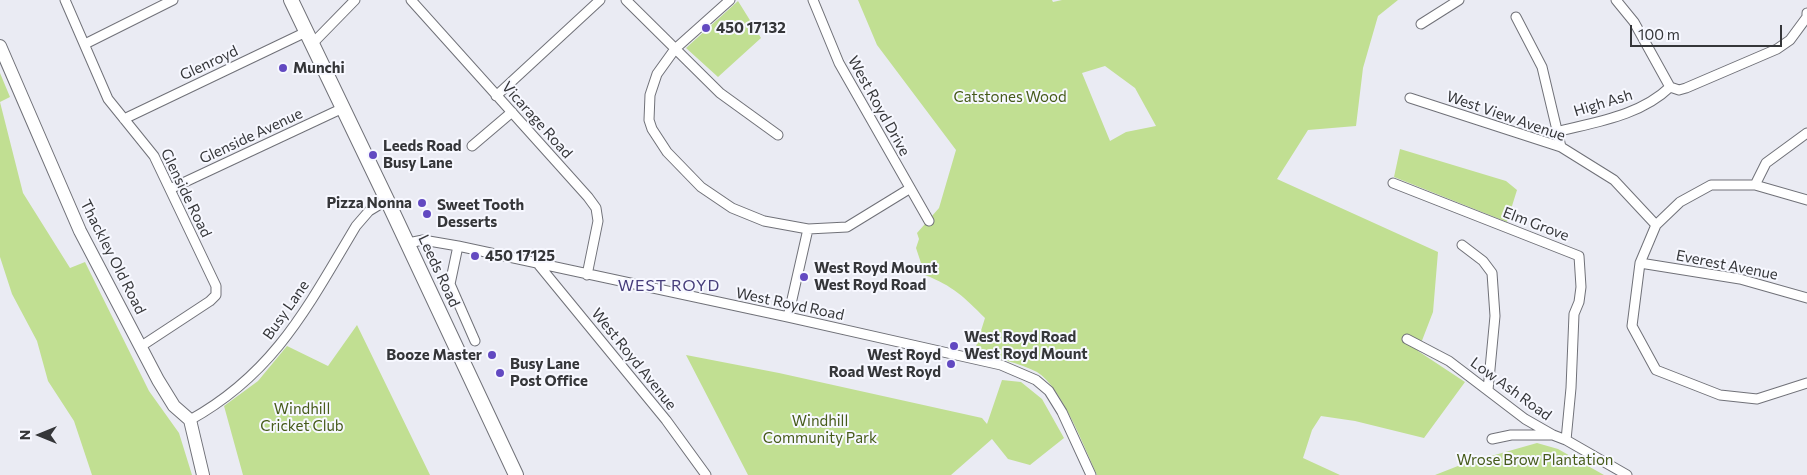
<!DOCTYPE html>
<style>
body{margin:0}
#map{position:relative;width:1807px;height:475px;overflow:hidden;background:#eaebf3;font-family:Commissioner,sans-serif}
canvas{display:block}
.north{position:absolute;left:15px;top:410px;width:50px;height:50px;-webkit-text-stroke:4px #f7f8ff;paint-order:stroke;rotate:270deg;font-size:14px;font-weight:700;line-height:20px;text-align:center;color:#353639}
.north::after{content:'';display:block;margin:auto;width:18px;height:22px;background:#353639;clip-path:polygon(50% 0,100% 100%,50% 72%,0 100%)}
.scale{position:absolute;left:1630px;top:25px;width:152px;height:22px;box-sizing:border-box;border:2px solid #353639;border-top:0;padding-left:6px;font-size:15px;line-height:18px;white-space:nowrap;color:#353639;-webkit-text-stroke:4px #f7f8ff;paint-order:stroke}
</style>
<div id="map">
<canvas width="1807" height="475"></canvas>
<div class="north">N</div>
<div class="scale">100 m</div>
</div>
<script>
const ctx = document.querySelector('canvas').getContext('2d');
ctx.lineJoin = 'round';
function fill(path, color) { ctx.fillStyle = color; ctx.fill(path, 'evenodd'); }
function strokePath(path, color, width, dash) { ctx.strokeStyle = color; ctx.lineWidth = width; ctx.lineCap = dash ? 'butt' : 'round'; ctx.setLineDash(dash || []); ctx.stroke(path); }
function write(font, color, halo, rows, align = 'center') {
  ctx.font = font + ' Commissioner,sans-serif'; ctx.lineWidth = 4; ctx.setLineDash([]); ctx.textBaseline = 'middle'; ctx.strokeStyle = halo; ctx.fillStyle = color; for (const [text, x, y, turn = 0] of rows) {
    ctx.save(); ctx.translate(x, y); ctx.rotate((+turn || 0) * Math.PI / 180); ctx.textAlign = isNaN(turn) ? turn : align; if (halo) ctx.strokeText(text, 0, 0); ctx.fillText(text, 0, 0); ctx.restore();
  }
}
const green = new Path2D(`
 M 858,0 L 1052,0 L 1053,2 L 1062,0 L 1398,0 L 1378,16 L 1363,68 L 1356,126 L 1308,130 L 1277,179 L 1438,252 L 1433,312 L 1418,351 L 1465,382 L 1424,438 L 1355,421 L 1321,416 L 1312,430 L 1303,458 L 1340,475 L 1097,475 C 1085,449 1061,386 1037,372 C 1019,363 994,357 974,353 L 985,318 C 964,297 953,286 925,275 L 916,248 L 919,239 L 917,233 L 939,208 L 956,150 L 877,45 ZM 1105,66 L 1135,88 L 1156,126 L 1126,132 L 1110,141 L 1082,73 Z
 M 738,1 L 761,38 L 718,77 L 686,48 Z
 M 0,73 L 10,97 L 0,102 L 23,193 L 70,268 L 85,262 L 149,391 L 179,433 L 192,475 L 92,475 L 74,421 L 48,381 L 37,341 L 12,294 L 0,257 Z
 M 1400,149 L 1506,181 L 1517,190 L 1507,222 L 1394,177 Z
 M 357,325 L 430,475 L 243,475 L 224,406 L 258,381 L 287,346 L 328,366 Z
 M 686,355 L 779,373 L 982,418 L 987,424 L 1002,380 L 1021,382 L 1042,399 L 1064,438 L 1030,465 L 1008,459 L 992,439 L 951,475 L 748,475 Z
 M 1537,443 L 1558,449 L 1604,475 L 1435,475 L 1463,464 Z`);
const street = new Path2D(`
 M 65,0 L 108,99 L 154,156 L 216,286 L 216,295 L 210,301 L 140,347
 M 411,0 L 588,197 L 596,208 L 598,221 L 587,275
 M 626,0 L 720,93 L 778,135
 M 730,0 L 675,49 L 657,74 L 650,95 L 649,120 L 652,129 L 667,152 L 701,187 L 732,208 L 764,221 L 808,229 L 847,227 L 909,189
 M 813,0 L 839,63 L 929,221
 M 1616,0 L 1634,22 L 1670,87
 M 1516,17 L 1542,67 L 1561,147
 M 1421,24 L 1459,0
 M 85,44 L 173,0
 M 312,44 L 355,0
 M 496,96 L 600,0
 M 1410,98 L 1561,147 L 1614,180 L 1656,225
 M 124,119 L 306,32
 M 1556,132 C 1595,122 1640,116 1670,87 L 1679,90 L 1686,88 L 1777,49 L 1790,40 L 1807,17 L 1807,13
 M 472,146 L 512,112
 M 1393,183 L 1579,256 L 1581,287 L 1579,302 L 1574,314 L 1571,388 L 1566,440
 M 1755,185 L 1766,163 L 1807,133
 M 170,189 L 343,108
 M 1807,200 L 1755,185 L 1711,185 L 1680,202 L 1656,225 L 1640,263 L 1632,326 L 1656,370 L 1720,395 L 1757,399 L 1807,383
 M 408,243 L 423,240 L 458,246 L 788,317 L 1001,365 L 1036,380 L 1049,391 L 1062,412 L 1091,475
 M 1462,245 L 1483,261 L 1492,273 L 1495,316 L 1488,390
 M 458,246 L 450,284 L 475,341
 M 1640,263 L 1740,279 L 1807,298
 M 538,264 L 666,420 L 706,475
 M 788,317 L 808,229
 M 1407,339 L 1449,361 L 1525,419 L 1553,435 L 1566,440 L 1627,475
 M 190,420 C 275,373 308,306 356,226 L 369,211 L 387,200
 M 1492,439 L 1511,435 L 1551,435`);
const secondary = new Path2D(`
 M 0,46 L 80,231 L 158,380 L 174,406 L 190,420 L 203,475`);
const primary = new Path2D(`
 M 291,0 L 387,200 L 516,475`);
const markers = [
 [706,28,5,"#6249c1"],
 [283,68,5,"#6249c1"],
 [373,155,5,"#6249c1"],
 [422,203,5,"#6249c1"],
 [427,214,5,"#6249c1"],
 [475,256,5,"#6249c1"],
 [804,277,5,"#6249c1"],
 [954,346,5,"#6249c1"],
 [492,355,5,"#6249c1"],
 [951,364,5,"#6249c1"],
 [500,373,5,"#6249c1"]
];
const poiNames = [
 ["450 17132",716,28],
 ["Munchi",293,68],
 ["Leeds Road",383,146],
 ["Busy Lane",383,163],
 ["Pizza Nonna",412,203,"right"],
 ["Sweet Tooth",437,205],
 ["Desserts",437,222],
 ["450 17125",485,256],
 ["West Royd Mount",814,268],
 ["West Royd Road",814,285],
 ["West Royd Road",964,337],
 ["West Royd Mount",964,354],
 ["Booze Master",482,355,"right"],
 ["West Royd",941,355,"right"],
 ["Road West Royd",941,372,"right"],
 ["Busy Lane",510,364],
 ["Post Office",510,381]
];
const streetNames = [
 ["Glenroyd",209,63,-25],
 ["High Ash",1603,103,-17],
 ["West Royd Drive",879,106,61],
 ["West View Avenue",1506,116,19],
 ["Vicarage Road",537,120,48],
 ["Glenside Avenue",251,136,-25],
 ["Glenside Road",186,193,64],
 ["Elm Grove",1536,224,21],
 ["Thackley Old Road",113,257,63],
 ["Everest Avenue",1727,265,11],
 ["Leeds Road",439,271,65],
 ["West Royd Road",790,304,12],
 ["Busy Lane",286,310,-55],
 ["West Royd Avenue",634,359,51],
 ["Low Ash Road",1511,389,36]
];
const parkNames = [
 ["Catstones Wood",1010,97],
 ["Windhill",302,409],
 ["Cricket Club",302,426],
 ["Windhill",820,421],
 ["Community Park",820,438],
 ["Wrose Brow Plantation",1535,460]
];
const neighbourhoodNames = [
 ["WEST ROYD",669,286]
];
fill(green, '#c1df92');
strokePath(street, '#707178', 11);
strokePath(secondary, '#707178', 14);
strokePath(primary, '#707178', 16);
strokePath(street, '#fff', 9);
strokePath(secondary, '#fff', 12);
strokePath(primary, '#fff', 14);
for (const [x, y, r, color] of markers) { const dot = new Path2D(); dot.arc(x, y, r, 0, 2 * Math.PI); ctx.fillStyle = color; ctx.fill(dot); strokePath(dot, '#f7f8ff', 2); }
write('bold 15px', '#353639', '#f7f8ff', poiNames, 'left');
write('15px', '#353639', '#f7f8ff', streetNames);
write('15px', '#465b1a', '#f7f8ff', parkNames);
ctx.letterSpacing = '1px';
write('16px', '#463d7a', '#f7f8ff', neighbourhoodNames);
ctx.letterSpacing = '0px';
</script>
